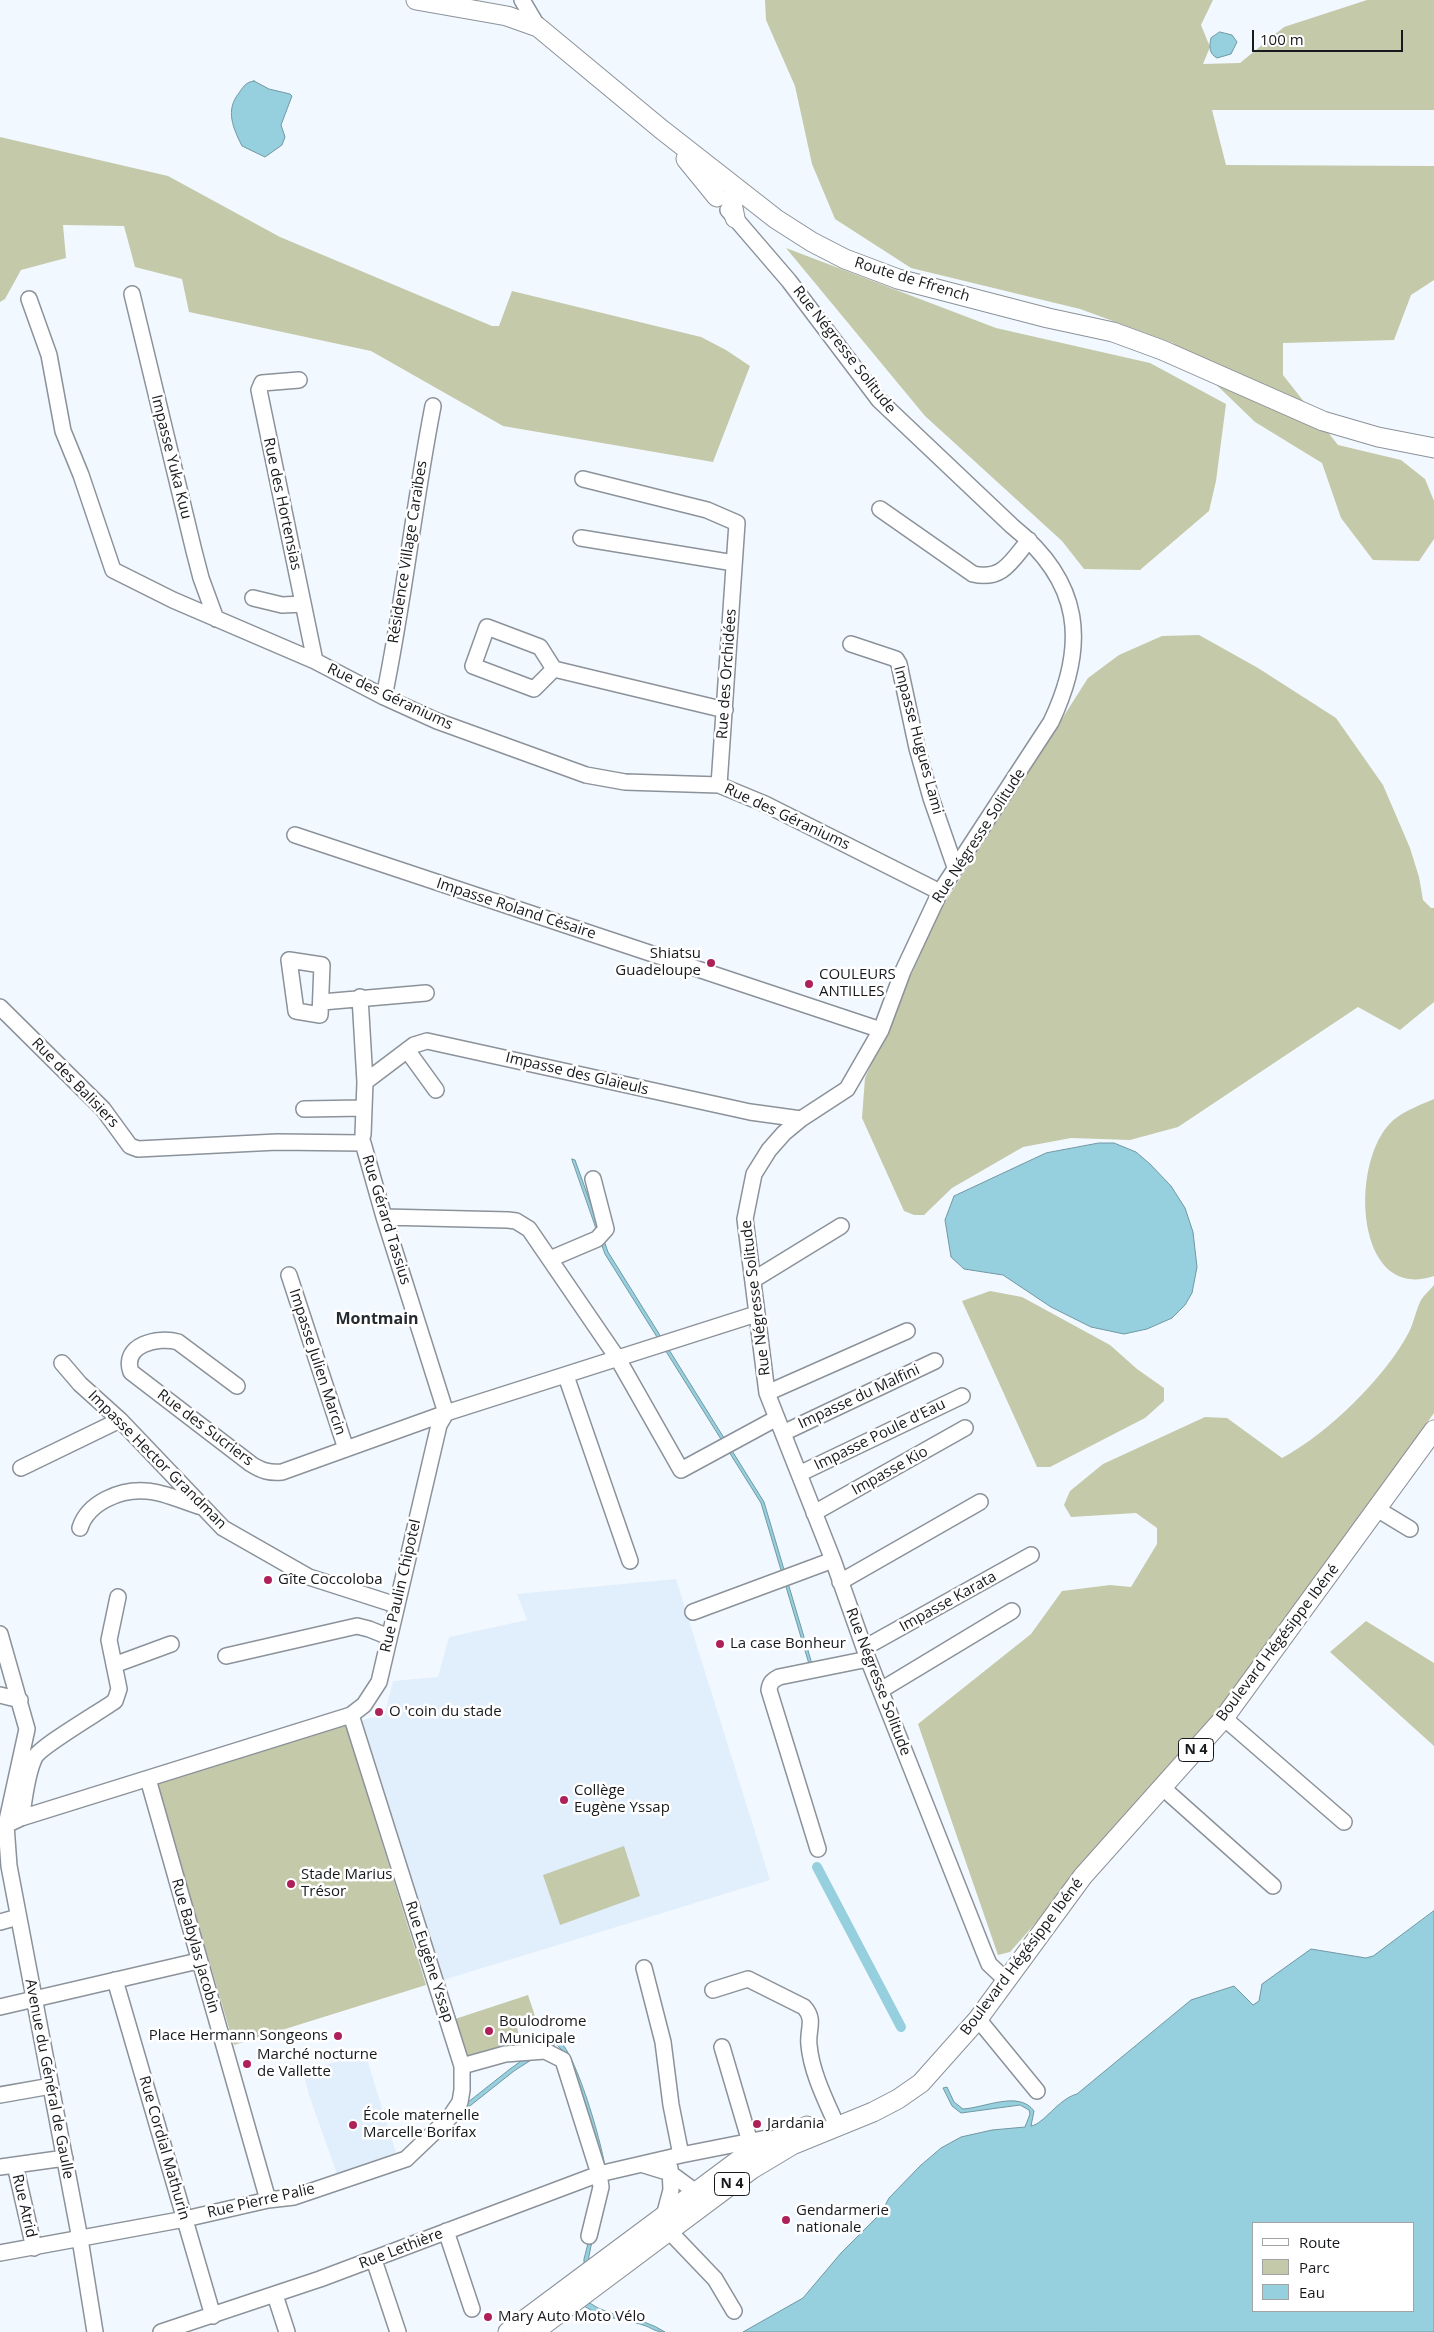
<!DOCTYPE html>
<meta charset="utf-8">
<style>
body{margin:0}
#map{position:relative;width:1434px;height:2332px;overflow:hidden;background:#f2f8ff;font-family:"Open Sans",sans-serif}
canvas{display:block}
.legend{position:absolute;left:1252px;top:2222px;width:162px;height:90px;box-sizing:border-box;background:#fff;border:1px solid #a2a3a4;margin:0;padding:6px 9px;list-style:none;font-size:15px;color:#17191c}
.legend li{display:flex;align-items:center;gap:10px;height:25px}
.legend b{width:25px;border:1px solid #a2a3a4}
.scale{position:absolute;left:1252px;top:30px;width:151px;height:22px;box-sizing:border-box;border:2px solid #17191c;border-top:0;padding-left:6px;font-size:15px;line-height:18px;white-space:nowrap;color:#17191c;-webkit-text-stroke:4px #fff;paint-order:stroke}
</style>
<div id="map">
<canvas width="1434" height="2332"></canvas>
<ul class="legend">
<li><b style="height:6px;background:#fff"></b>Route</li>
<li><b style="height:14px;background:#c4c9a9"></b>Parc</li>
<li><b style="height:14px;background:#96cfdd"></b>Eau</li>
</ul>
<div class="scale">100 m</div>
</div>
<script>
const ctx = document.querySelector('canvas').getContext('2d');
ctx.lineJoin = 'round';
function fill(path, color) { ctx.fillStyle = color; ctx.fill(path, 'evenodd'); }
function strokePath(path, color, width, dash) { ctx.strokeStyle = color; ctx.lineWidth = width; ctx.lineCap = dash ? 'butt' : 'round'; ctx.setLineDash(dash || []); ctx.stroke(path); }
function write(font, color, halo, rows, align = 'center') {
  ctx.font = font + ' "Open Sans",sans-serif'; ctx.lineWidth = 5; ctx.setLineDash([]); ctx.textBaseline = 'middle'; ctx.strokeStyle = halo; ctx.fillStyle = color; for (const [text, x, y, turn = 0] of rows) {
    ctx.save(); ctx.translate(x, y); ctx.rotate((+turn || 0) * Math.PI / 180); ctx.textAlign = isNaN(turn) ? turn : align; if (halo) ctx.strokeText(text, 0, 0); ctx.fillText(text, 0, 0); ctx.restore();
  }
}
const built = new Path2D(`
 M 676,1579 L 770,1880 L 440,1981 L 359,1721 L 385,1714 L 393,1681 L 438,1677 L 449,1637 L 527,1620 L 517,1594 Z
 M 365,2053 L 397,2156 L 338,2177 L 309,2095 L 303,2072 Z`);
const green = new Path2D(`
 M 765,0 L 1213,0 L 1201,25 L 1210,47 L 1203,64 L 1240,63 L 1284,27 L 1367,0 L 1434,0 L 1434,110 L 1212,110 L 1226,165 L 1434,166 L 1434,280 L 1411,295 L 1394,340 L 1283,343 L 1283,375 L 1338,445 L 1401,460 L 1425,479 L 1434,501 L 1434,539 L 1419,561 L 1373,560 L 1341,518 L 1322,463 L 1255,422 L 1173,343 L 1080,309 L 911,268 L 835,219 L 812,164 L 795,86 L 766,20 Z
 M 0,137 L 168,176 L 280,237 L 492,326 L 499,326 L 512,291 L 701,337 L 726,350 L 750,366 L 713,462 L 503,426 L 371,351 L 189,312 L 182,279 L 135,267 L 124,226 L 63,225 L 66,258 L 21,270 L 5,299 L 0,302 Z
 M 786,248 L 996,328 L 1150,363 L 1226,404 L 1216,481 L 1209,511 L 1140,570 L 1084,569 L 1062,541 L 925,416 Z
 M 1199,635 L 1258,668 L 1336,718 L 1383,785 L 1410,848 L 1419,877 L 1423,900 L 1431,908 L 1434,908 L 1434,1002 L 1400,1030 L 1358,1007 L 1178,1127 L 1130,1140 L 1071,1138 L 1023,1147 L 952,1188 L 924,1215 L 914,1215 L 904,1211 L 862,1118 L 865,1078 L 940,910 L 1088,678 L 1119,655 L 1162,636 Z
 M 1434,1099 L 1434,1276 C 1353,1304 1348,1154 1396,1118 C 1407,1110 1422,1104 1434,1099 Z
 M 1434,1285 L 1434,1413 L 1218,1716 L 1010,1952 L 998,1955 L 918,1724 L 1031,1634 L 1062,1591 L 1110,1585 L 1131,1587 L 1157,1544 L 1157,1528 L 1136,1513 L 1071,1517 L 1064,1505 L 1070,1491 L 1103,1464 L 1205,1417 L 1227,1418 L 1282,1458 C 1327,1434 1385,1378 1409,1332 C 1414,1322 1416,1310 1421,1300 C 1424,1295 1430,1290 1434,1285 Z
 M 990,1291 L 1022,1297 L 1110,1345 L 1137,1369 L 1164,1388 L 1164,1401 L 1145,1418 L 1050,1467 L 1037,1467 L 962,1301 Z
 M 1366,1621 L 1434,1663 L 1434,1746 L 1330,1652 Z
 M 345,1723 L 426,1985 L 234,2045 L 157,1784 Z
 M 624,1846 L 640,1896 L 560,1925 L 543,1875 Z
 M 528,1995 L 535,2016 L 515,2022 L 521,2040 L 468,2057 L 455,2019 Z`);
const water = new Path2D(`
 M 1220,32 L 1232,35 L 1237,42 L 1231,54 L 1217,58 C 1209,54 1209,46 1211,38 Z
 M 254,81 L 269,89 L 290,94 L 292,96 L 281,125 L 285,137 L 282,145 L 265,157 L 242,146 C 233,128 225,110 239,93 C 243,87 246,82 254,81 Z
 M 1099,1143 L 1114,1143 L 1136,1152 L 1150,1164 L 1171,1186 L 1185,1208 L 1193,1232 L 1197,1267 L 1192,1293 L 1185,1305 L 1172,1318 L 1147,1329 L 1124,1334 L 1091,1327 L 1051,1307 L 1003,1275 L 964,1269 L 951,1257 L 945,1220 L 954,1196 L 1046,1153 Z
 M 572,1159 L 575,1160 L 608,1252 L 764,1502 L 812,1664 L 809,1664 L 761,1503 L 605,1254 Z
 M 1434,1911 L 1434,2332 L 743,2332 L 803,2298 L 841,2253 L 881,2213 L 889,2198 L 920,2166 L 941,2148 L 961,2137 L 992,2130 L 1025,2127 L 1030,2114 L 1029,2110 L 1020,2105 L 961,2113 L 952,2106 L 943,2088 L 947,2087 L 954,2102 L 963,2109 C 984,2108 1019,2090 1034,2111 L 1031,2126 C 1044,2124 1058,2099 1077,2094 L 1191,2000 L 1234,1986 L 1253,2005 L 1259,2001 L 1262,1984 L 1311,1949 L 1366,1958 L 1373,1956 ZM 1413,2223 L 1413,2311 L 1253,2311 L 1253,2223 Z
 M 557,2039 C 575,2046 609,2164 607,2185 C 604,2209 593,2232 589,2256 C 587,2271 588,2287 588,2302 C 612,2319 639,2315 665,2332 C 656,2332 653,2329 646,2326 C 624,2318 604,2320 584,2306 L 584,2259 L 603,2185 L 573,2070 L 564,2052 L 556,2044 L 514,2071 L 437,2132 L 382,2172 L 221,2209 L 391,2163 L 510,2069 L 546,2043 Z`);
const canal = new Path2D(`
 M 817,1867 L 901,2027`);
const minor = new Path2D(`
 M 522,0 L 538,27
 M 728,210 L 789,281 L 879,400 L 1012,526 C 1082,582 1088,644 1051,722 L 940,892 L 903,971 L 881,1030 L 847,1089 L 801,1119 L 784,1133 L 769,1150 L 754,1174 L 745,1219 L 767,1393 L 833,1560 L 868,1659 L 984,1952 L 989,1964 L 1006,1980
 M 132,294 L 194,551 L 201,578 L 216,619
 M 29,299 L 49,355 L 63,431 L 81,475 L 113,570 L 173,600 L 315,661 L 384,697 L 437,721 L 586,775 L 625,782 L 719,785 L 765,804 L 940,892
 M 299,380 L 262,383 L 259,390 L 315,661
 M 583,479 L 707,510 L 737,523 L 719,785
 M 880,509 L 973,574 C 1003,581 1012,560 1029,540
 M 581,538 L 734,563
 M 253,598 L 282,605 L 303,604
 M 851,644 L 896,659 L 899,664 L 917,748 L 931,798 L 955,867
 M 554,669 L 534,689 L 473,666 L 487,627 L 540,647 L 554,669 L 725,710
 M 384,697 C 404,601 414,503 433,406
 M 295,835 L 881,1030
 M 289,960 L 322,965 L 320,1015 L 296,1011 Z
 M 360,997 L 365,1082 L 363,1135
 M 322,1002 L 426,993
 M 0,1007 L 103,1109 L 130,1146 L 138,1149 L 277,1142 L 363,1143 L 384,1217 L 446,1413
 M 407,1050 L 436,1090
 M 365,1082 L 414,1045 L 427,1041 L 750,1112 L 801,1119
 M 304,1109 L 363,1108
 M 384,1217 L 508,1220 L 516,1221 L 529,1229 L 618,1359 L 681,1470 L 777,1418
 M 550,1259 L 597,1239 L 606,1229 L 593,1179
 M 289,1275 L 346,1449
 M 753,1280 L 841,1226
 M 62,1363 L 80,1384 L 120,1420 L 223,1528 L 309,1577 L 396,1605
 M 566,1376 L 630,1561
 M 237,1386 L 178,1342 C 158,1336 121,1345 131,1372 L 251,1464 C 262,1471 269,1473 282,1472 L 446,1413 L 756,1314
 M 767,1393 L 907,1331
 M 783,1433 L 935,1361
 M 21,1468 L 120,1420
 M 799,1474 L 962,1396
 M 1377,1509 L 1410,1529
 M 814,1513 L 965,1428
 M 80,1528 C 88,1502 121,1489 146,1491 C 165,1492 184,1502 202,1507
 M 840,1582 L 980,1502
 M 693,1612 L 833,1560
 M 0,1634 L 27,1729 L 6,1825 L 9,1866 L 80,2239 L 95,2332
 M 864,1648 L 1031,1555
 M 226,1656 L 357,1626 L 369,1629 L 389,1637
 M 114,1665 L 171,1644
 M 881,1690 L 1012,1611
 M 0,1695 L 20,1700
 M 1224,1718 L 1344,1822
 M 148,1779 L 268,2200
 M 1163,1788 L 1273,1886
 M 21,1818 C 25,1799 26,1775 35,1757 C 41,1746 101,1711 115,1701 L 119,1689 L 109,1640 L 118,1597
 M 6,1825 L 21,1818 L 351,1715 L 364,1705 L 379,1682 L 439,1425 L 446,1413
 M 818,1849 L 769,1690 C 770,1682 773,1680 779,1677 L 868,1659
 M 0,1922 L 18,1917
 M 644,1968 L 663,2042 L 671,2105 L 681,2155
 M 115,1980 L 213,2316
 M 713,1990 L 748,1979 L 804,2007 C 816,2020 807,2030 809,2045 C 811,2069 823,2095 833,2117
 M 0,2007 L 198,1961
 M 978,2019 L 1037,2091
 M 722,2047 L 750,2142
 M 462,2066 L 505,2054 L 545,2051 L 563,2060 L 599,2174 L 601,2187 L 589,2236
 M 0,2095 L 51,2086
 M 15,2165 L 34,2248
 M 644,2165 L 670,2173 L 704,2198
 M 0,2167 L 65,2158
 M 664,2216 L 671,2190 L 670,2168
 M 446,2231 L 472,2309
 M 670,2232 L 715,2279 L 734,2311
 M 0,2253 L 185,2219 L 268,2200 L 294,2197 L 406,2159 L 450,2117 L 460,2102 L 462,2090 L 462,2066 L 351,1715
 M 374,2260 L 398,2332
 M 275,2295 L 287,2332
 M 161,2332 L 320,2279 L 599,2174 L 681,2155 L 767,2138`);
const major = new Path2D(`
 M 416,0 L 507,16 L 538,27 L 661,129 L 776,219 L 812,242 L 845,259 L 898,279 L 1048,318 L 1113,332 L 1162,350 L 1323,421 L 1378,437 L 1434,448
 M 686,159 L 717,197
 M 735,218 L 732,203 L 735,188
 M 508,2332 L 751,2151 L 807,2126
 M 534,2332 L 752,2169 L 792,2145 L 873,2112 L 898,2099 L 921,2083 L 978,2019 L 1083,1876 L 1224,1718 L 1434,1430`);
const markers = [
 [711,963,5,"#ae2059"],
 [809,984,5,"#ae2059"],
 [268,1580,5,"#ae2059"],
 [720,1644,5,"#ae2059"],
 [379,1712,5,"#ae2059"],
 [564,1800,5,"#ae2059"],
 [291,1884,5,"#ae2059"],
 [489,2031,5,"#ae2059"],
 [338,2036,5,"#ae2059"],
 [247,2064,5,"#ae2059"],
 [757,2124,5,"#ae2059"],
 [353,2125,5,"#ae2059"],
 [786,2220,5,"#ae2059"],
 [488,2317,5,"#ae2059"]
];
const shields = [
 [1196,1750,35],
 [732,2184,35]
];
const shieldNames = [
 ["N 4",1196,1750],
 ["N 4",732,2184]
];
const streetNames = [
 ["Route de Ffrench",912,280,17],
 ["Rue Négresse Solitude",844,350,52],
 ["Impasse Yuka Kuu",171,457,76],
 ["Rue des Hortensias",282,504,78],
 ["Résidence Village Caraïbes",408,552,-81],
 ["Rue des Orchidées",727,674,-86],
 ["Rue des Géraniums",390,697,25],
 ["Impasse Hugues Lami",918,740,75],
 ["Rue des Géraniums",787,817,25],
 ["Rue Négresse Solitude",979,836,-57],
 ["Impasse Roland Césaire",516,909,18],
 ["Impasse des Glaïeuls",577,1074,13],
 ["Rue des Balisiers",75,1083,46],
 ["Rue Gérard Tassius",386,1220,73],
 ["Rue Négresse Solitude",756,1298,-97],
 ["Impasse Julien Marcin",317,1362,72],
 ["Impasse du Malfini",859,1397,-25],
 ["Rue des Sucriers",205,1428,37],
 ["Impasse Poule d'Eau",880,1435,-26],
 ["Impasse Hector Grandman",157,1460,45],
 ["Impasse Kio",890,1471,-29],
 ["Rue Paulin Chipotel",401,1586,-77],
 ["Impasse Karata",948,1602,-29],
 ["Boulevard Hégésippe Ibéné",1278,1643,-53],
 ["Rue Négresse Solitude",878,1682,69],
 ["Rue Babylas Jacobin",195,1946,74],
 ["Boulevard Hégésippe Ibéné",1022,1957,-53],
 ["Rue Eugène Yssap",429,1962,72],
 ["Avenue du Général de Gaulle",49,2079,79],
 ["Rue Cordial Mathurin",164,2148,74],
 ["Rue Pierre Palie",261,2201,-13],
 ["Rue Atrid",24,2206,77],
 ["Rue Lethière",401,2249,-21]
];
const poiNames = [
 ["Shiatsu",701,954,"right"],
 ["Guadeloupe",701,971,"right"],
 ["COULEURS",819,975],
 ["ANTILLES",819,992],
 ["Gîte Coccoloba",278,1580],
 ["La case Bonheur",730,1644],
 ["O 'coin du stade",389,1712],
 ["Collège",574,1791],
 ["Eugène Yssap",574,1808],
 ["Stade Marius",301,1875],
 ["Trésor",301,1892],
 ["Boulodrome",499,2022],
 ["Municipale",499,2039],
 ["Place Hermann Songeons",328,2036,"right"],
 ["Marché nocturne",257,2055],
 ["de Vallette",257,2072],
 ["École maternelle",363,2116],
 ["Marcelle Borifax",363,2133],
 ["Jardania",767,2124],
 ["Gendarmerie",796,2211],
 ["nationale",796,2228],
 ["Mary Auto Moto Vélo",498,2317]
];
const neighbourhoodNames = [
 ["Montmain",377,1319]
];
fill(built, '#e1eefc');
fill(green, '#c4c9a9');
fill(water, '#96cfdd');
strokePath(water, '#7098a3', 1);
strokePath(canal, '#96cfdd', 10);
strokePath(minor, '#8b9299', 18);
strokePath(major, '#8b9299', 21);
strokePath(minor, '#fff', 15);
strokePath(major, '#fff', 19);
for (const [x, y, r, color] of markers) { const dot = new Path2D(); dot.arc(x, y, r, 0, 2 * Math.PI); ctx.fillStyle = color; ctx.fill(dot); strokePath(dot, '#fff', 2); }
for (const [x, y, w] of shields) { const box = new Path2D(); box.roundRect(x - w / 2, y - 11.5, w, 23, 4); ctx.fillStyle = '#fff'; ctx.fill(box); strokePath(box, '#17191c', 1); }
write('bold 14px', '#17191c', null, shieldNames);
write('15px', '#17191c', '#fff', streetNames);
write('15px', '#17191c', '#fff', poiNames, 'left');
write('bold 16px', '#242a30', '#fff', neighbourhoodNames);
</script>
